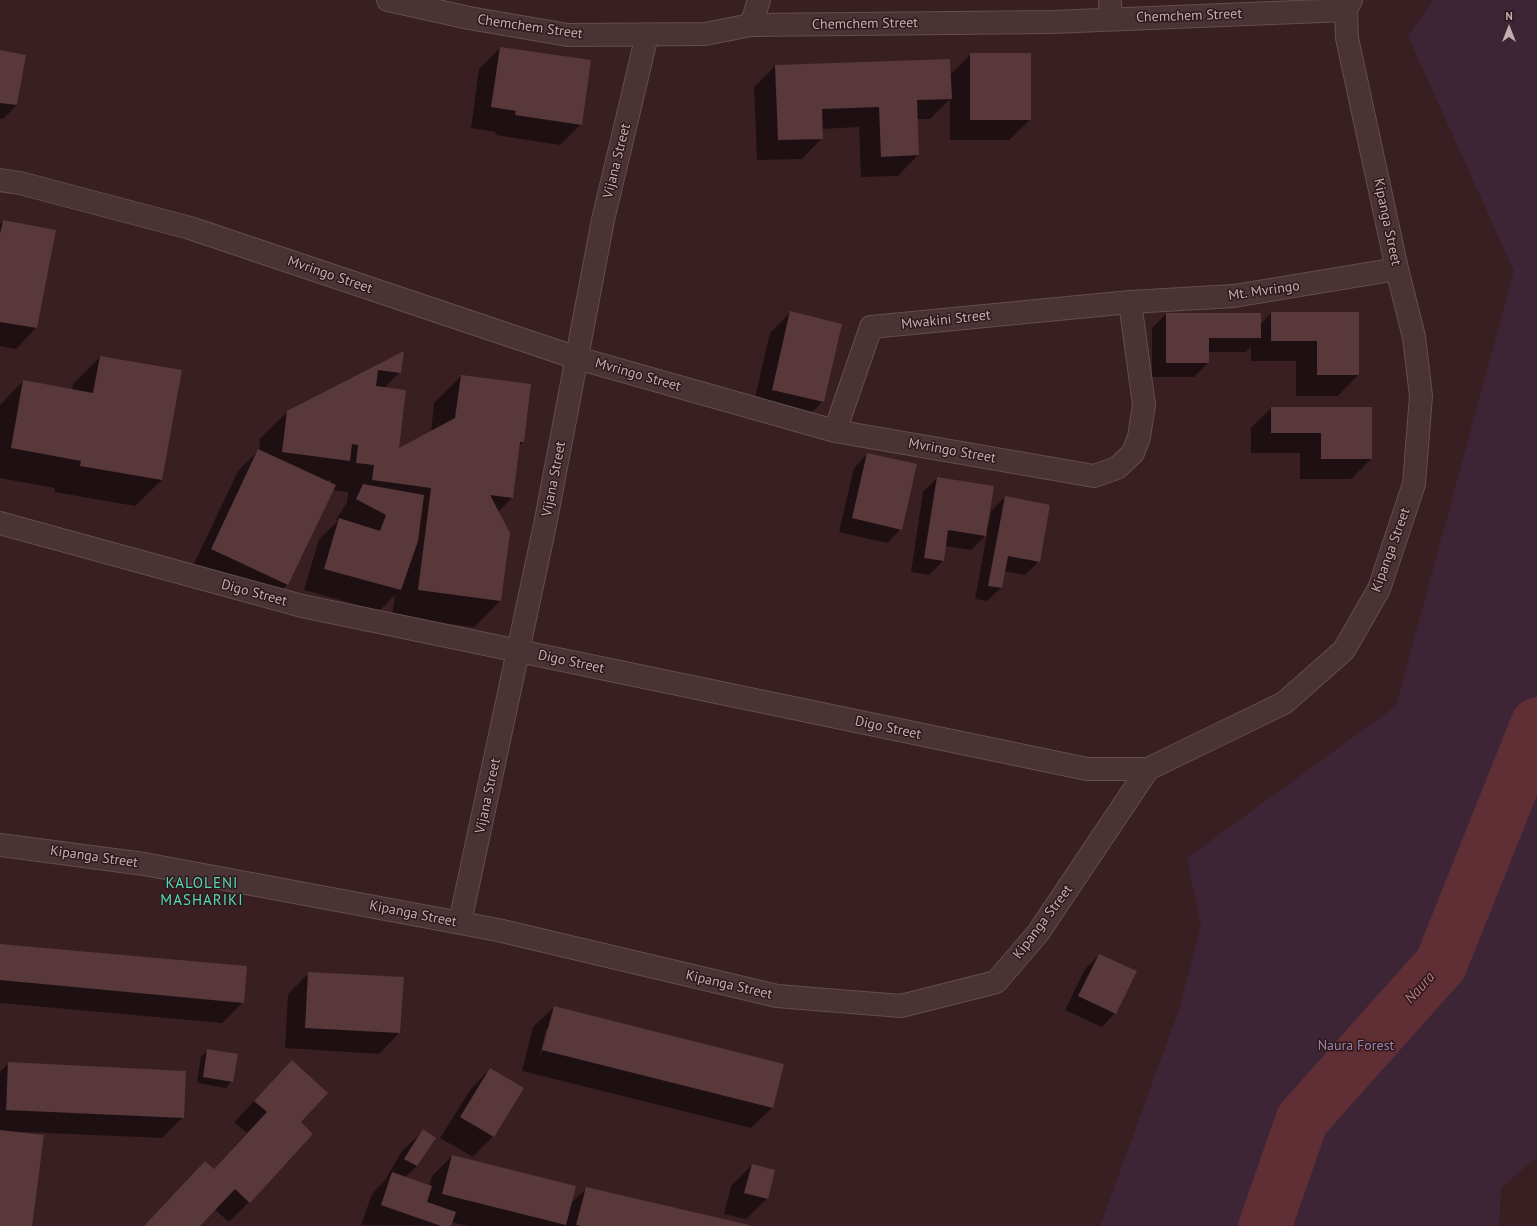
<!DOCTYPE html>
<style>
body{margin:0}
#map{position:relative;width:1537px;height:1226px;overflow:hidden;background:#391f22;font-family:"PT Sans",sans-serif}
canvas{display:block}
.north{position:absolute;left:1489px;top:8px;width:40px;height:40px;-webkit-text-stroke:3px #2e181b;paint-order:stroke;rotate:0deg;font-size:11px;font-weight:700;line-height:16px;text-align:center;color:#c6adaf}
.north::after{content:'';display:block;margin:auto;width:14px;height:18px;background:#c6adaf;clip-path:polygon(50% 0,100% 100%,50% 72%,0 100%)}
</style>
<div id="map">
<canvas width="1537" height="1226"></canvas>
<div class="north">N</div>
</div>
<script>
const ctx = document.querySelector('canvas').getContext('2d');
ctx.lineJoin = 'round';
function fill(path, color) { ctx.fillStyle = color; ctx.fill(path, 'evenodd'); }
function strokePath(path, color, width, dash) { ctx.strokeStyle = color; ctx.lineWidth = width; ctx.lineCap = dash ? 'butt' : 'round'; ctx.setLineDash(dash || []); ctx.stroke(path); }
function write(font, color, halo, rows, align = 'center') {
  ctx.font = font + ' "PT Sans",sans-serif'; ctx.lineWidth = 3; ctx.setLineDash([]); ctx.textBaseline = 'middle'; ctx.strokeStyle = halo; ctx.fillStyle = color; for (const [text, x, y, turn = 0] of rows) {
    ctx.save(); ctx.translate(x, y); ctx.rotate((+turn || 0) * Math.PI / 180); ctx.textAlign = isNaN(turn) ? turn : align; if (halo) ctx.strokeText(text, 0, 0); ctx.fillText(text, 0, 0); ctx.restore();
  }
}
const green = new Path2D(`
 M 1433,0 L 1537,0 L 1537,1157 L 1501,1188 L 1499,1226 L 1100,1226 L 1180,1007 L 1201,926 L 1187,858 L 1396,706 L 1514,271 L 1408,36 Z`);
const shadow = new Path2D(`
 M 500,48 L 581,124 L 560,145 L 495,135 L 496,132 L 471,128 L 479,69 Z
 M 0,51 L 25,55 L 17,105 L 3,119 L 0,118 Z
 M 971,54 L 1030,120 L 1009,140 L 950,140 L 950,99 L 930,119 L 917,119 L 918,155 L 898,176 L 861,177 L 859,127 L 822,129 L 822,138 L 802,159 L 757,160 L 754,87 L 775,66 L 950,75 Z
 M 3,221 L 55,231 L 36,328 L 16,349 L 0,346 L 0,224 Z
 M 791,312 L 823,401 L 802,422 L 752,410 L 770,333 Z
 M 1271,313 L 1358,313 L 1358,375 L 1338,396 L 1296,396 L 1296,361 L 1251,361 L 1251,347 L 1246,352 L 1208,352 L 1208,363 L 1194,377 L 1152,377 L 1152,328 L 1166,314 L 1260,325 Z
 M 402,353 L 400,372 L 384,388 L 398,449 L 431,432 L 434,403 L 461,376 L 523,442 L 519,446 L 512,498 L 498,512 L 501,600 L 474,627 L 392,617 L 395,595 L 379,611 L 304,590 L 319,539 L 338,521 L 336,520 L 347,502 L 348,492 L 333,490 L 287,585 L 267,605 L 191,570 L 238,471 L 259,450 L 260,439 L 287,412 ZM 331,478 L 330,484 L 327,482 Z
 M 100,357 L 162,480 L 135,506 L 54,492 L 55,488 L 0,478 L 0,405 L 23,381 L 72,390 L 73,384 Z
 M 1271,408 L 1371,459 L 1351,479 L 1300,479 L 1300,453 L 1251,453 L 1251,428 Z
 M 867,454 L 901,529 L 887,543 L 839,532 L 854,468 Z
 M 937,478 L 987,523 L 989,523 L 991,511 L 1005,497 L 1039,561 L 1025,575 L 1004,571 L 1001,588 L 987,601 L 975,599 L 987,534 L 971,550 L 945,546 L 943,561 L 929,575 L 911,572 L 923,492 Z
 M 0,945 L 243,1002 L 222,1023 L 0,1003 Z
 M 1099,955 L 1115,1013 L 1102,1027 L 1065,1010 L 1085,969 Z
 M 309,973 L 403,978 L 399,1033 L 379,1054 L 285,1048 L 288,994 Z
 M 554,1007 L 783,1064 L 772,1108 L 751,1128 L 522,1071 L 533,1027 ZM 546,1029 L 548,1029 L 541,1055 L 540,1055 Z
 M 208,1050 L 232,1081 L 226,1088 L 197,1083 L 201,1057 Z
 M 292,1061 L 299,1122 L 249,1202 L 229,1222 L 214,1209 L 199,1226 L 144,1226 L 213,1170 L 247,1133 L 234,1122 Z
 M 9,1063 L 183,1117 L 162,1138 L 23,1132 L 31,1226 L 0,1226 L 0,1072 Z
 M 490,1069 L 493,1136 L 473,1157 L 440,1138 L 470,1090 Z
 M 423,1131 L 434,1138 L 417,1166 L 405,1177 L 429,1186 L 432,1176 L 452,1156 L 570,1204 L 587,1188 L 747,1226 L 468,1226 L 451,1222 L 449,1226 L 361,1225 L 372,1194 L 385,1180 L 402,1151 Z
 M 752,1165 L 767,1199 L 746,1219 L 724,1214 L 731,1186 Z`);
const river = new Path2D(`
 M 1265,1226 L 1302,1120 L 1441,964 L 1537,724`);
const building = new Path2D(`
 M 500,47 L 591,60 L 582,125 L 515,115 L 516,111 L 491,107 Z
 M 0,50 L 26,55 L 17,105 L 0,103 Z
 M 970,53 L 1031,53 L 1031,120 L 970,120 Z
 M 950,59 L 952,99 L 917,100 L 919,155 L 881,157 L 879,107 L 822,109 L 823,139 L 778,140 L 775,65 Z
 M 3,220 L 56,230 L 37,328 L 0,322 L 0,234 Z
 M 790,311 L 842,324 L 824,402 L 772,390 Z
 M 1271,312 L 1359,312 L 1359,375 L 1317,375 L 1317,341 L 1271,341 Z
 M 1166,313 L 1261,313 L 1261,338 L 1209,338 L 1209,363 L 1166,363 Z
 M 404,351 L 401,373 L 378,370 L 376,386 L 406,390 L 399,448 L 455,418 L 461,375 L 531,384 L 524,442 L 520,442 L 513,498 L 490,495 L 510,533 L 501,601 L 418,590 L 431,488 L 372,480 L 374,465 L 356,463 L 358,445 L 352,444 L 350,461 L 282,452 L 287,411 Z
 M 100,356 L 182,370 L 162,480 L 80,466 L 81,461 L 11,448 L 23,380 L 93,393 Z
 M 1271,407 L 1372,407 L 1372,459 L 1321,459 L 1321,433 L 1271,433 Z
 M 258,449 L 336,485 L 288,585 L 211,549 Z
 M 867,453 L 917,464 L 902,530 L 852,518 Z
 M 937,477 L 994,486 L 986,536 L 948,530 L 944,561 L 924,558 Z
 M 363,484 L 424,495 L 418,541 L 401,590 L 324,569 L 339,518 L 380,531 L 386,515 L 356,499 Z
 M 1005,496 L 1050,505 L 1040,562 L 1008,556 L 1002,588 L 988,586 Z
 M 0,944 L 247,966 L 244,1003 L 0,980 Z
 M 1099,954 L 1137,971 L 1116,1014 L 1078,996 Z
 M 308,972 L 404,977 L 400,1033 L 305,1028 Z
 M 554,1006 L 784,1064 L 773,1108 L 542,1050 Z
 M 207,1049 L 238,1054 L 233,1082 L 203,1077 Z
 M 292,1060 L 328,1093 L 301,1122 L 313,1134 L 250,1203 L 235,1189 L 200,1226 L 144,1226 L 205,1161 L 214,1169 L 267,1112 L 254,1101 Z
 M 8,1062 L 186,1071 L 184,1118 L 6,1110 Z
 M 490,1068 L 524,1088 L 494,1137 L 460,1117 Z
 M 423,1129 L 436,1138 L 417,1166 L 404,1159 Z
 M 0,1130 L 44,1135 L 32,1226 L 0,1226 Z
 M 452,1155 L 576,1186 L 566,1225 L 442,1194 Z
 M 752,1164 L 775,1170 L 768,1199 L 744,1193 Z
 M 392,1172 L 432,1186 L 427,1202 L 456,1212 L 451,1226 L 441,1226 L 381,1205 Z
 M 586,1187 L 749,1225 L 749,1226 L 581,1226 L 576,1225 Z`);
const street = new Path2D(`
 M 388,0 L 469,18 L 568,35 L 705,34 L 751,25 L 1052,22 L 1346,10
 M 1110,0 L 1111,19
 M 751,25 L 759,0
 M 0,180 L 20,183 L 190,228 L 577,358 L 835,431 L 1094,476 L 1117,468 L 1133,453 L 1139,437 L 1144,405 L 1130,302
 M 835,431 L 871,327 L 1130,302 L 1234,296 L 1397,269
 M 0,523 L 302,606 L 1087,769 L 1148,769
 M 0,845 L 144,864 L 498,930 L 777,996 L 901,1006 L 996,982 L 1038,933 L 1148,769 L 1284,703 L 1344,650 L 1379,589 L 1414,484 L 1421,396 L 1414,337 L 1397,269 L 1347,38 L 1346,10 L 1351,0
 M 460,922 L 545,525 L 603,220 L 647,35`);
const streetNames = [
 ["Chemchem Street",1189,16,-2],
 ["Chemchem Street",865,24,-1],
 ["Chemchem Street",530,27,8],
 ["Vijana Street",617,161,-76],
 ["Kipanga Street",1387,222,78],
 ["Mvringo Street",330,275,19],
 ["Mt. Mvringo",1264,291,-8],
 ["Mwakini Street",946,320,-6],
 ["Mvringo Street",638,375,16],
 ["Mvringo Street",952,451,10],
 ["Vijana Street",554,479,-79],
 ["Kipanga Street",1391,550,-70],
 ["Digo Street",254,593,15],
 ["Digo Street",571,662,12],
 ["Digo Street",888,728,12],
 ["Vijana Street",488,796,-78],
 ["Kipanga Street",94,857,8],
 ["Kipanga Street",413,914,11],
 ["Kipanga Street",1043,922,-53],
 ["Kipanga Street",729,985,13]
];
const parkNames = [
 ["Naura Forest",1356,1046]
];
const neighbourhoodNames = [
 ["KALOLENI",202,884],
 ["MASHARIKI",202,901]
];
const waterNames = [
 ["Naura",1420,988,-48]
];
fill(green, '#3e2536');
fill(shadow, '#0007');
strokePath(river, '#602f35', 53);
fill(building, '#58383b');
strokePath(street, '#644d4f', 24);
strokePath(street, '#4a3335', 22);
write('14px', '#c6adaf', '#2e181b', streetNames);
write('14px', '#9982ad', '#2e181b', parkNames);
ctx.letterSpacing = '1px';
write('15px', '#53dbb8', '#2e181b', neighbourhoodNames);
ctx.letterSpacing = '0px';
write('italic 15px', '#b57a81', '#2e181b', waterNames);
</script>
